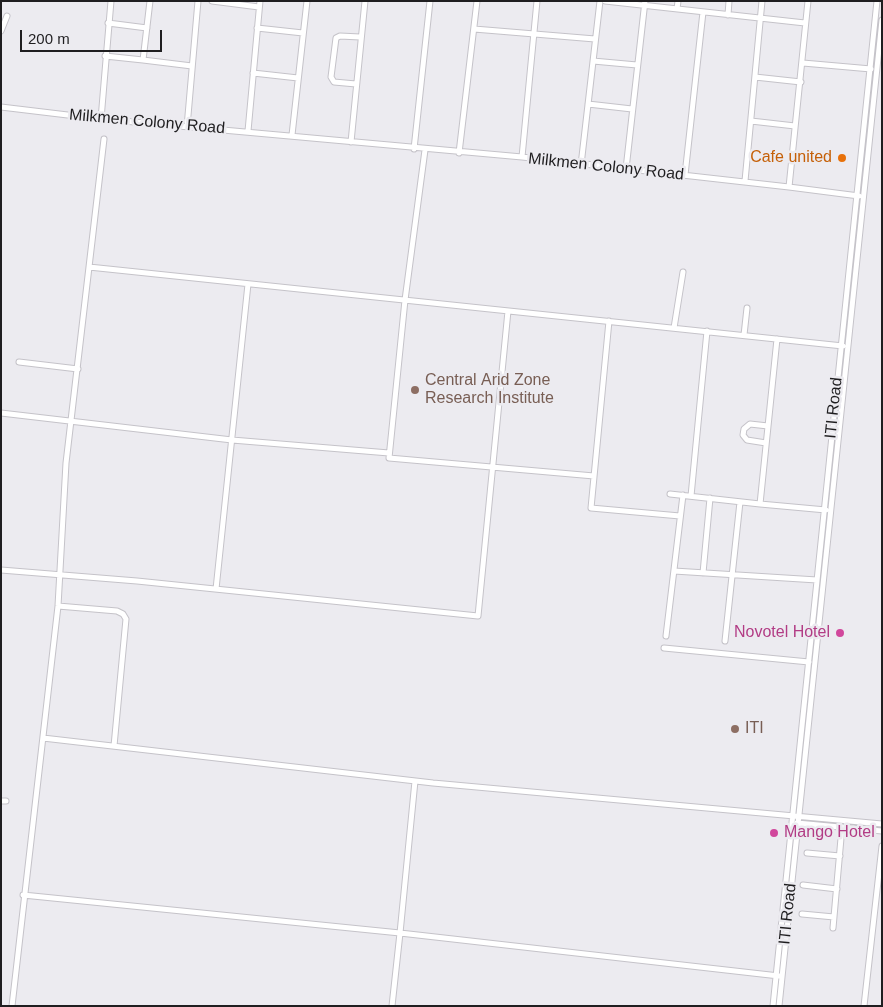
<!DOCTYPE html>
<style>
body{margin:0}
#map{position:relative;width:883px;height:1007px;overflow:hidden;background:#ecebf0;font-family:Helvetica,sans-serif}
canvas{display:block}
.frame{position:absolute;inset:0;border:2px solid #1f1e20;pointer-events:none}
.scale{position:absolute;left:20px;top:30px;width:142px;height:22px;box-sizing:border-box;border:2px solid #1f1e20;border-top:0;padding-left:6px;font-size:15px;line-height:18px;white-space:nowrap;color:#1f1e20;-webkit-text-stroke:4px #ecebf0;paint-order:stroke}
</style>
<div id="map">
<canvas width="883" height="1007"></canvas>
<div class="frame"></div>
<div class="scale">200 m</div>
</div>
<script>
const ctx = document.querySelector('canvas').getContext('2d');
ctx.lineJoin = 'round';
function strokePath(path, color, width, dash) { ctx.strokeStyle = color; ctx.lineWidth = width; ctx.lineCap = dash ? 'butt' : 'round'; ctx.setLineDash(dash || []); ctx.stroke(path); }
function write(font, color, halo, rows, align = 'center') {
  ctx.font = font + ' Helvetica,sans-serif'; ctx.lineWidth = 5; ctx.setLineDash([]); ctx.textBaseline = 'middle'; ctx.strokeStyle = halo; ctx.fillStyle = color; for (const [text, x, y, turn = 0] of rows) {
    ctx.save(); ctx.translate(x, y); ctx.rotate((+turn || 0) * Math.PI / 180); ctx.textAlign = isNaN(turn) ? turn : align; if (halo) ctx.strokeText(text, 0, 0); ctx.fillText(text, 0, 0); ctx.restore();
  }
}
const minor = new Path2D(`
 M 150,1 L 143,60 L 192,66
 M 212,1 L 259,7
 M 605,1 L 805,23
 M 677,9 L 678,1
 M 728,15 L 729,1
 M 108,23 L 147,28
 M 257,28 L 303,33
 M 474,29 L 595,39
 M 1,31 L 7,16
 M 105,56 L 143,60
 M 593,61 L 637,65
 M 803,63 L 871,69
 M 253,73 L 298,78
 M 755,77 L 801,82
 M 356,84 L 334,82 L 331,77 L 336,38 L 340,36 L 360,37
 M 588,104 L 632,109
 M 1,107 L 101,119 L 522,157 L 789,187 L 859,196
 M 101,119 L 111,1
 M 751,121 L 795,126
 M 187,127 L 198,1
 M 248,131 L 260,1
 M 292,135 L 307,1
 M 104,139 L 89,267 L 843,346
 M 351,142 L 365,1
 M 414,149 L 430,1
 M 425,150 L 405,300 L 389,458 L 594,476
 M 459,153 L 477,1
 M 522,157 L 537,1
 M 581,165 L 600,1
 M 626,169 L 645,1
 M 685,175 L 703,12
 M 745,181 L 762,1
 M 789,187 L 808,1
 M 609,321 L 591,508 L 680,516
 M 674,328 L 683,272
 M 744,335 L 747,308
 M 19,362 L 78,369
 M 1,413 L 232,440 L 389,453
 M 766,443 L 747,440 L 743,435 L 744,429 L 750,424 L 768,426
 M 670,494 L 760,504 L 777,339
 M 691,496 L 707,331
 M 760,504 L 826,510
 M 1,570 L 137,581 L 478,616 L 508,311
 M 674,571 L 817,580
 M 703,573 L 710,498
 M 216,589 L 248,284
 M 58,606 L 117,611 L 123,614 L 126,619 L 114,746
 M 666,636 L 683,495
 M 725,641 L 740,502
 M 664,648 L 809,662
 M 43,738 L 433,783 L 882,824
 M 1,801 L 6,801
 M 797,823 L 882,831
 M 807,853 L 840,856
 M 803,885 L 837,889
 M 23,895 L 400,933 L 415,781
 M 802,914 L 834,917
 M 833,928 L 842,827
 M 12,1006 L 58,606 L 66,463 L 89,267
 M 392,1006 L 400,933 L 779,976
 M 773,1006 L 877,1
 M 779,1006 L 882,20
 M 864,1006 L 882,846`);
const markers = [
 [842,158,5,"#e8710a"],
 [415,390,5,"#8d6e63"],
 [840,633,5,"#d1479c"],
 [735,729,5,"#8d6e63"],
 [774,833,5,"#d1479c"]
];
const streetNames = [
 ["Milkmen Colony Road",147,122,5],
 ["Milkmen Colony Road",606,167,6],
 ["ITI Road",834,408,-84],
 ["ITI Road",788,914,-84]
];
const foodNames = [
 ["Cafe united",832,158]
];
const educationNames = [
 ["Central Arid Zone",425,381],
 ["Research Institute",425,399],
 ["ITI",745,729]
];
const hotelNames = [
 ["Novotel Hotel",830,633],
 ["Mango Hotel",784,833,"left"]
];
strokePath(minor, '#c5c3c9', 7);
strokePath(minor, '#fff', 5);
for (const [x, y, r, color] of markers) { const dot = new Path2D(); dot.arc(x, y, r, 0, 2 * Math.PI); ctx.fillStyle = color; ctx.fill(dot); strokePath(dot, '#ecebf0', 2); }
write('16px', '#1f1e20', '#ecebf0', streetNames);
write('16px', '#c56008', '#ecebf0', foodNames, 'right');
write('16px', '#785e54', '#ecebf0', educationNames, 'left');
write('16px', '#b23c85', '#ecebf0', hotelNames, 'right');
</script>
